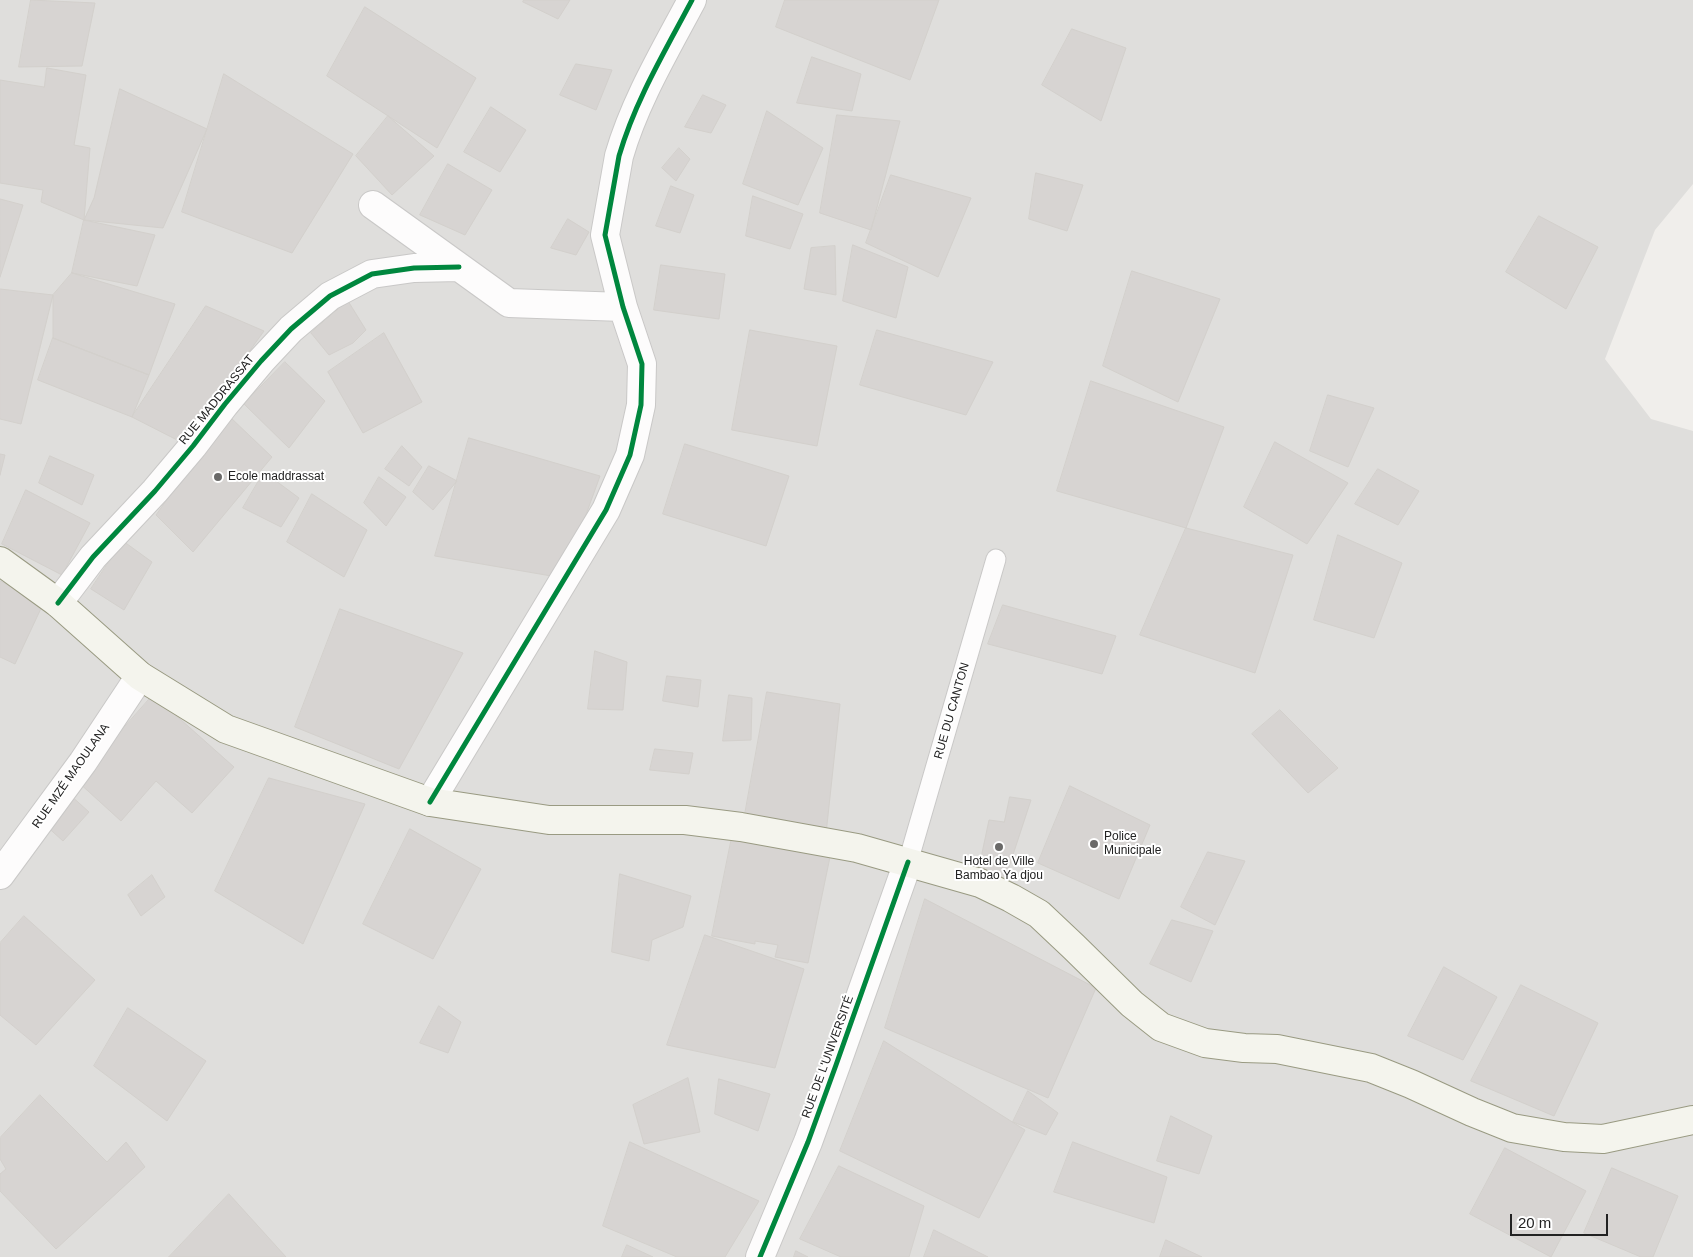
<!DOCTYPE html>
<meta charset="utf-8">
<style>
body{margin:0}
#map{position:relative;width:1693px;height:1257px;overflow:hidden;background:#f0eeeb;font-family:Helvetica,sans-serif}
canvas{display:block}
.scale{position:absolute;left:1510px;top:1214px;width:98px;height:22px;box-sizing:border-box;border:2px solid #222;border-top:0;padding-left:6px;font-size:15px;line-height:18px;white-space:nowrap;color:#222;-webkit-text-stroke:4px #fff;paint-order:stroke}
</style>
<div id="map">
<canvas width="1693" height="1257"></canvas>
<div class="scale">20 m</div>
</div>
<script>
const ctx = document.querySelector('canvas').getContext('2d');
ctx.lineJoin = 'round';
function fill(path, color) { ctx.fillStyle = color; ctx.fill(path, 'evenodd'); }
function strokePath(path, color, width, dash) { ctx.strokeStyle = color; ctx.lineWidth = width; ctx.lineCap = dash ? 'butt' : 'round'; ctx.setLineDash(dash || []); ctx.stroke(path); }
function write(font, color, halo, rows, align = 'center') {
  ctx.font = font + ' Helvetica,sans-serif'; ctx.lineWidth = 4; ctx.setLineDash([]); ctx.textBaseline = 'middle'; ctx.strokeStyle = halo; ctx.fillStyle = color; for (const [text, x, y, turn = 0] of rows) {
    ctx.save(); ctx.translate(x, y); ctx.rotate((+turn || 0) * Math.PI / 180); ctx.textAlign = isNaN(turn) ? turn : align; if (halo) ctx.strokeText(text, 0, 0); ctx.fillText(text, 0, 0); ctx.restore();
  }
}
const residential = new Path2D(`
 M 0,0 L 1693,0 L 1693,184 L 1655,230 L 1605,359 L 1651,419 L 1693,431 L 1693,1257 L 0,1257 Z`);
const building = new Path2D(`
 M 31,0 L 95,3 L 82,66 L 19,67 Z
 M 524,0 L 570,0 L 558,19 L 523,2 Z
 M 785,0 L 939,0 L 910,80 L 776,27 Z
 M 365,7 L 476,78 L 437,148 L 327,76 Z
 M 1072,29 L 1126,48 L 1101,121 L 1042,85 Z
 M 812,57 L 861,74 L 852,111 L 797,103 Z
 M 576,64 L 612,70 L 596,110 L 560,95 Z
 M 47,68 L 86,75 L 74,145 L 90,148 L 84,220 L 41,202 L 43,190 L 0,183 L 0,80 L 44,87 Z
 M 224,74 L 353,154 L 292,253 L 182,212 Z
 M 120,89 L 207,129 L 163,228 L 84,220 L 94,198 Z
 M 703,95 L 726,105 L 711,133 L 685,127 Z
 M 491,107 L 526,130 L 500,172 L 464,152 Z
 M 767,111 L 823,148 L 798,205 L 743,184 Z
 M 837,115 L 900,121 L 871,230 L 820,213 Z
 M 388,116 L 434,156 L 392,195 L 356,156 Z
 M 679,148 L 690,159 L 676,181 L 662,168 Z
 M 448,164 L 492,190 L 465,235 L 420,215 Z
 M 1036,173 L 1083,185 L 1067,231 L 1029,219 Z
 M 891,175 L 971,198 L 938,277 L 866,243 Z
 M 671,186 L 694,195 L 680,233 L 656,226 Z
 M 753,196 L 803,214 L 790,249 L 746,236 Z
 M 0,199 L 23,205 L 0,277 Z
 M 1539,216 L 1598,247 L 1566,309 L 1506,272 Z
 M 568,219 L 589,232 L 576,255 L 551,248 Z
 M 84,220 L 155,235 L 137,286 L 72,273 Z
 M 853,245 L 908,267 L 896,318 L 843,301 Z
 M 835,246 L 836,295 L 804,289 L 811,248 Z
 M 661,265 L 725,274 L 719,319 L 654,310 Z
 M 1132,271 L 1220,299 L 1178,402 L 1103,366 Z
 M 72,273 L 175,304 L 149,375 L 53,338 L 53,295 Z
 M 0,289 L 53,295 L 21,424 L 0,419 Z
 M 348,301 L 366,330 L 353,343 L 329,355 L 311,333 Z
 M 206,306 L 264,331 L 183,443 L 132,417 Z
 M 750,330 L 837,346 L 817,446 L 732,430 Z
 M 877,330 L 993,362 L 966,415 L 860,385 Z
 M 384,333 L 422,402 L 363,433 L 328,372 Z
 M 53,338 L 149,375 L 132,417 L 38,380 Z
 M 285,362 L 325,401 L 289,448 L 244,404 Z
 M 1091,381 L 1224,427 L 1186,528 L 1057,491 Z
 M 1328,395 L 1374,408 L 1348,467 L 1310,451 Z
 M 230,417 L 272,457 L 193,552 L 156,515 L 198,456 Z
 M 469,438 L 600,476 L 563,578 L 435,556 Z
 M 1275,442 L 1348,483 L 1307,544 L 1244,507 Z
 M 685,444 L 789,476 L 766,546 L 663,514 Z
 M 402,446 L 422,467 L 409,486 L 385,469 Z
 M 0,454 L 5,455 L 0,475 Z
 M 50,456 L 94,475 L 82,505 L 39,483 Z
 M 429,466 L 457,481 L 433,510 L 413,492 Z
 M 1378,469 L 1419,491 L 1398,525 L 1355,504 Z
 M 264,472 L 299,498 L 281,527 L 243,508 Z
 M 379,477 L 406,497 L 386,526 L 364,503 Z
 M 26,490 L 90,523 L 62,575 L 2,544 Z
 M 312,494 L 367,530 L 344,577 L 287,542 Z
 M 1186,528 L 1293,555 L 1255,673 L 1140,635 Z
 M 1338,535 L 1402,563 L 1374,638 L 1314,620 Z
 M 123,541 L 152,562 L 124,610 L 91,589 Z
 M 0,581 L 44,602 L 15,664 L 0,657 Z
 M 1003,605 L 1116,636 L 1102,674 L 988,644 Z
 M 340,609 L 463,653 L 399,769 L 295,727 Z
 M 595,651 L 627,662 L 623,710 L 588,709 Z
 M 667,676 L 701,680 L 698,707 L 663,701 Z
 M 767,692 L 840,704 L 826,834 L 744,820 Z
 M 153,695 L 234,767 L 192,813 L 156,781 L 121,821 L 77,781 Z
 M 729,695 L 752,698 L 751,740 L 723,741 Z
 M 1280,710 L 1338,768 L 1308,793 L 1252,734 Z
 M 655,749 L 693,753 L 689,774 L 650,770 Z
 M 269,778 L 365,804 L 303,944 L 215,891 Z
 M 1070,786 L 1150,825 L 1119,899 L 1038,863 Z
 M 69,794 L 89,812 L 63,841 L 43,823 Z
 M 1010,797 L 1031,800 L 1005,879 L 978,872 L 989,820 L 1004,822 Z
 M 410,829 L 481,869 L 433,959 L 363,924 Z
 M 732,837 L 830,857 L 808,963 L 775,957 L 778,945 L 755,941 L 755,944 L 712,936 Z
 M 1208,852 L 1245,861 L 1215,925 L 1181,907 Z
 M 620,874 L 691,896 L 683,927 L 652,940 L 649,961 L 612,952 Z
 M 152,875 L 165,897 L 141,916 L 128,895 Z
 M 925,899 L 1096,988 L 1048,1098 L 885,1028 Z
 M 24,916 L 95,980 L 36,1045 L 0,1015 L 0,943 Z
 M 1172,920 L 1213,931 L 1191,982 L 1150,964 Z
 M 705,935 L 804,969 L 775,1068 L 667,1045 Z
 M 1444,967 L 1497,997 L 1463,1060 L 1408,1036 Z
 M 1521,985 L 1598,1023 L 1554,1116 L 1471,1081 Z
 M 439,1006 L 461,1022 L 448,1053 L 420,1043 Z
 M 128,1008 L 206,1061 L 167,1121 L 94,1066 Z
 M 884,1041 L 1025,1130 L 979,1218 L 840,1151 Z
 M 688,1078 L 700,1132 L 644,1144 L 633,1105 Z
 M 719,1079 L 770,1094 L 758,1131 L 715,1114 Z
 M 1028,1091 L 1058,1113 L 1046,1135 L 1013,1122 Z
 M 40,1095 L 107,1162 L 126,1142 L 145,1167 L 56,1249 L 0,1191 L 0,1174 L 6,1169 L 0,1159 L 0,1138 Z
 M 1171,1116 L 1212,1136 L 1199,1174 L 1157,1161 Z
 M 630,1142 L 759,1201 L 725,1257 L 677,1257 L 603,1226 Z
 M 1073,1142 L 1167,1177 L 1154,1223 L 1054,1192 Z
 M 1505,1148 L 1586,1191 L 1551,1257 L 1470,1214 Z
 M 839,1166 L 924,1206 L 909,1257 L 841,1257 L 800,1239 Z
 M 1612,1168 L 1678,1196 L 1653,1257 L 1641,1257 L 1584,1233 Z
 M 229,1194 L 286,1257 L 169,1257 Z
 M 934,1230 L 988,1257 L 924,1257 Z
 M 1166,1240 L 1202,1257 L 1160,1257 Z
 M 627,1245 L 653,1257 L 622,1257 Z
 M 796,1251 L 808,1257 L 794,1257 Z`);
const service = new Path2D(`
 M 908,862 L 996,559`);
const minor = new Path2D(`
 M 373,205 L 509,303 L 623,307
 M 58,603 L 93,557 L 155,491 L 193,446 L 225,404 L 261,361 L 291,329 L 330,296 L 372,274 L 414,268 L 459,267
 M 430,802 L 606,510 L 630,455 L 641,405 L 642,364 L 623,307 L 605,235 L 619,156 C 635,101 665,51 692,0
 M 0,875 L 83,762 L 140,676
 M 760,1257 L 808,1142 L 836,1065 L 908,862`);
const secondary = new Path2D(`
 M 0,561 L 58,603 L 140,676 L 226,729 L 430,802 L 549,820 L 685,820 L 741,827 L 857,848 L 980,883 L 1011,898 L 1039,914 L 1074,947 L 1132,1004 L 1161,1027 L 1205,1043 L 1244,1048 L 1277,1049 L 1371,1068 L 1411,1084 L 1472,1112 L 1512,1128 L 1564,1137 L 1603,1139 L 1693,1120`);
const cycleway = new Path2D(`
 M 58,603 L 93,557 L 155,491 L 193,446 L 225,404 L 261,361 L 291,329 L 330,296 L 372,274 L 414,268 L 459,267
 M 430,802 L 606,510 L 630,455 L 641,405 L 642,364 L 623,307 L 605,235 L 619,156 C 635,101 665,51 692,0
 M 760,1257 L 808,1142 L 836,1065 L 908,862`);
const markers = [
 [218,477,5,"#6a6968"],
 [1094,844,5,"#6a6968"],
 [999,847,5,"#6a6968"]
];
const streetNames = [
 ["RUE MADDRASSAT",217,400,-51],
 ["RUE DU CANTON",952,711,-74],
 ["RUE MZÉ MAOULANA",71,776,-55],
 ["RUE DE L'UNIVERSITÉ",828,1057,-70]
];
const poiNames = [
 ["Ecole maddrassat",228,477],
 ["Police",1104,837],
 ["Municipale",1104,851],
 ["Hotel de Ville",999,862,"center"],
 ["Bambao Ya djou",999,876,"center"]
];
fill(residential, '#dfdedc');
fill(building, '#d7d4d2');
strokePath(building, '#d3d0cc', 1);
strokePath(service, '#c9c8c7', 21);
strokePath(minor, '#c9c8c7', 30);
strokePath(secondary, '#999a82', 30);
strokePath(service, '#fdfcfc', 19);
strokePath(minor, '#fdfcfc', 28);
strokePath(secondary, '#f4f4ed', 28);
strokePath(cycleway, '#00873e', 5);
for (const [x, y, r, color] of markers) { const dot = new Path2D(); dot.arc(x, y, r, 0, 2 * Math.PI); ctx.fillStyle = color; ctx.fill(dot); strokePath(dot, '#fff', 2); }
write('12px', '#222', '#fff', streetNames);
write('12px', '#222', '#fff', poiNames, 'left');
</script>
